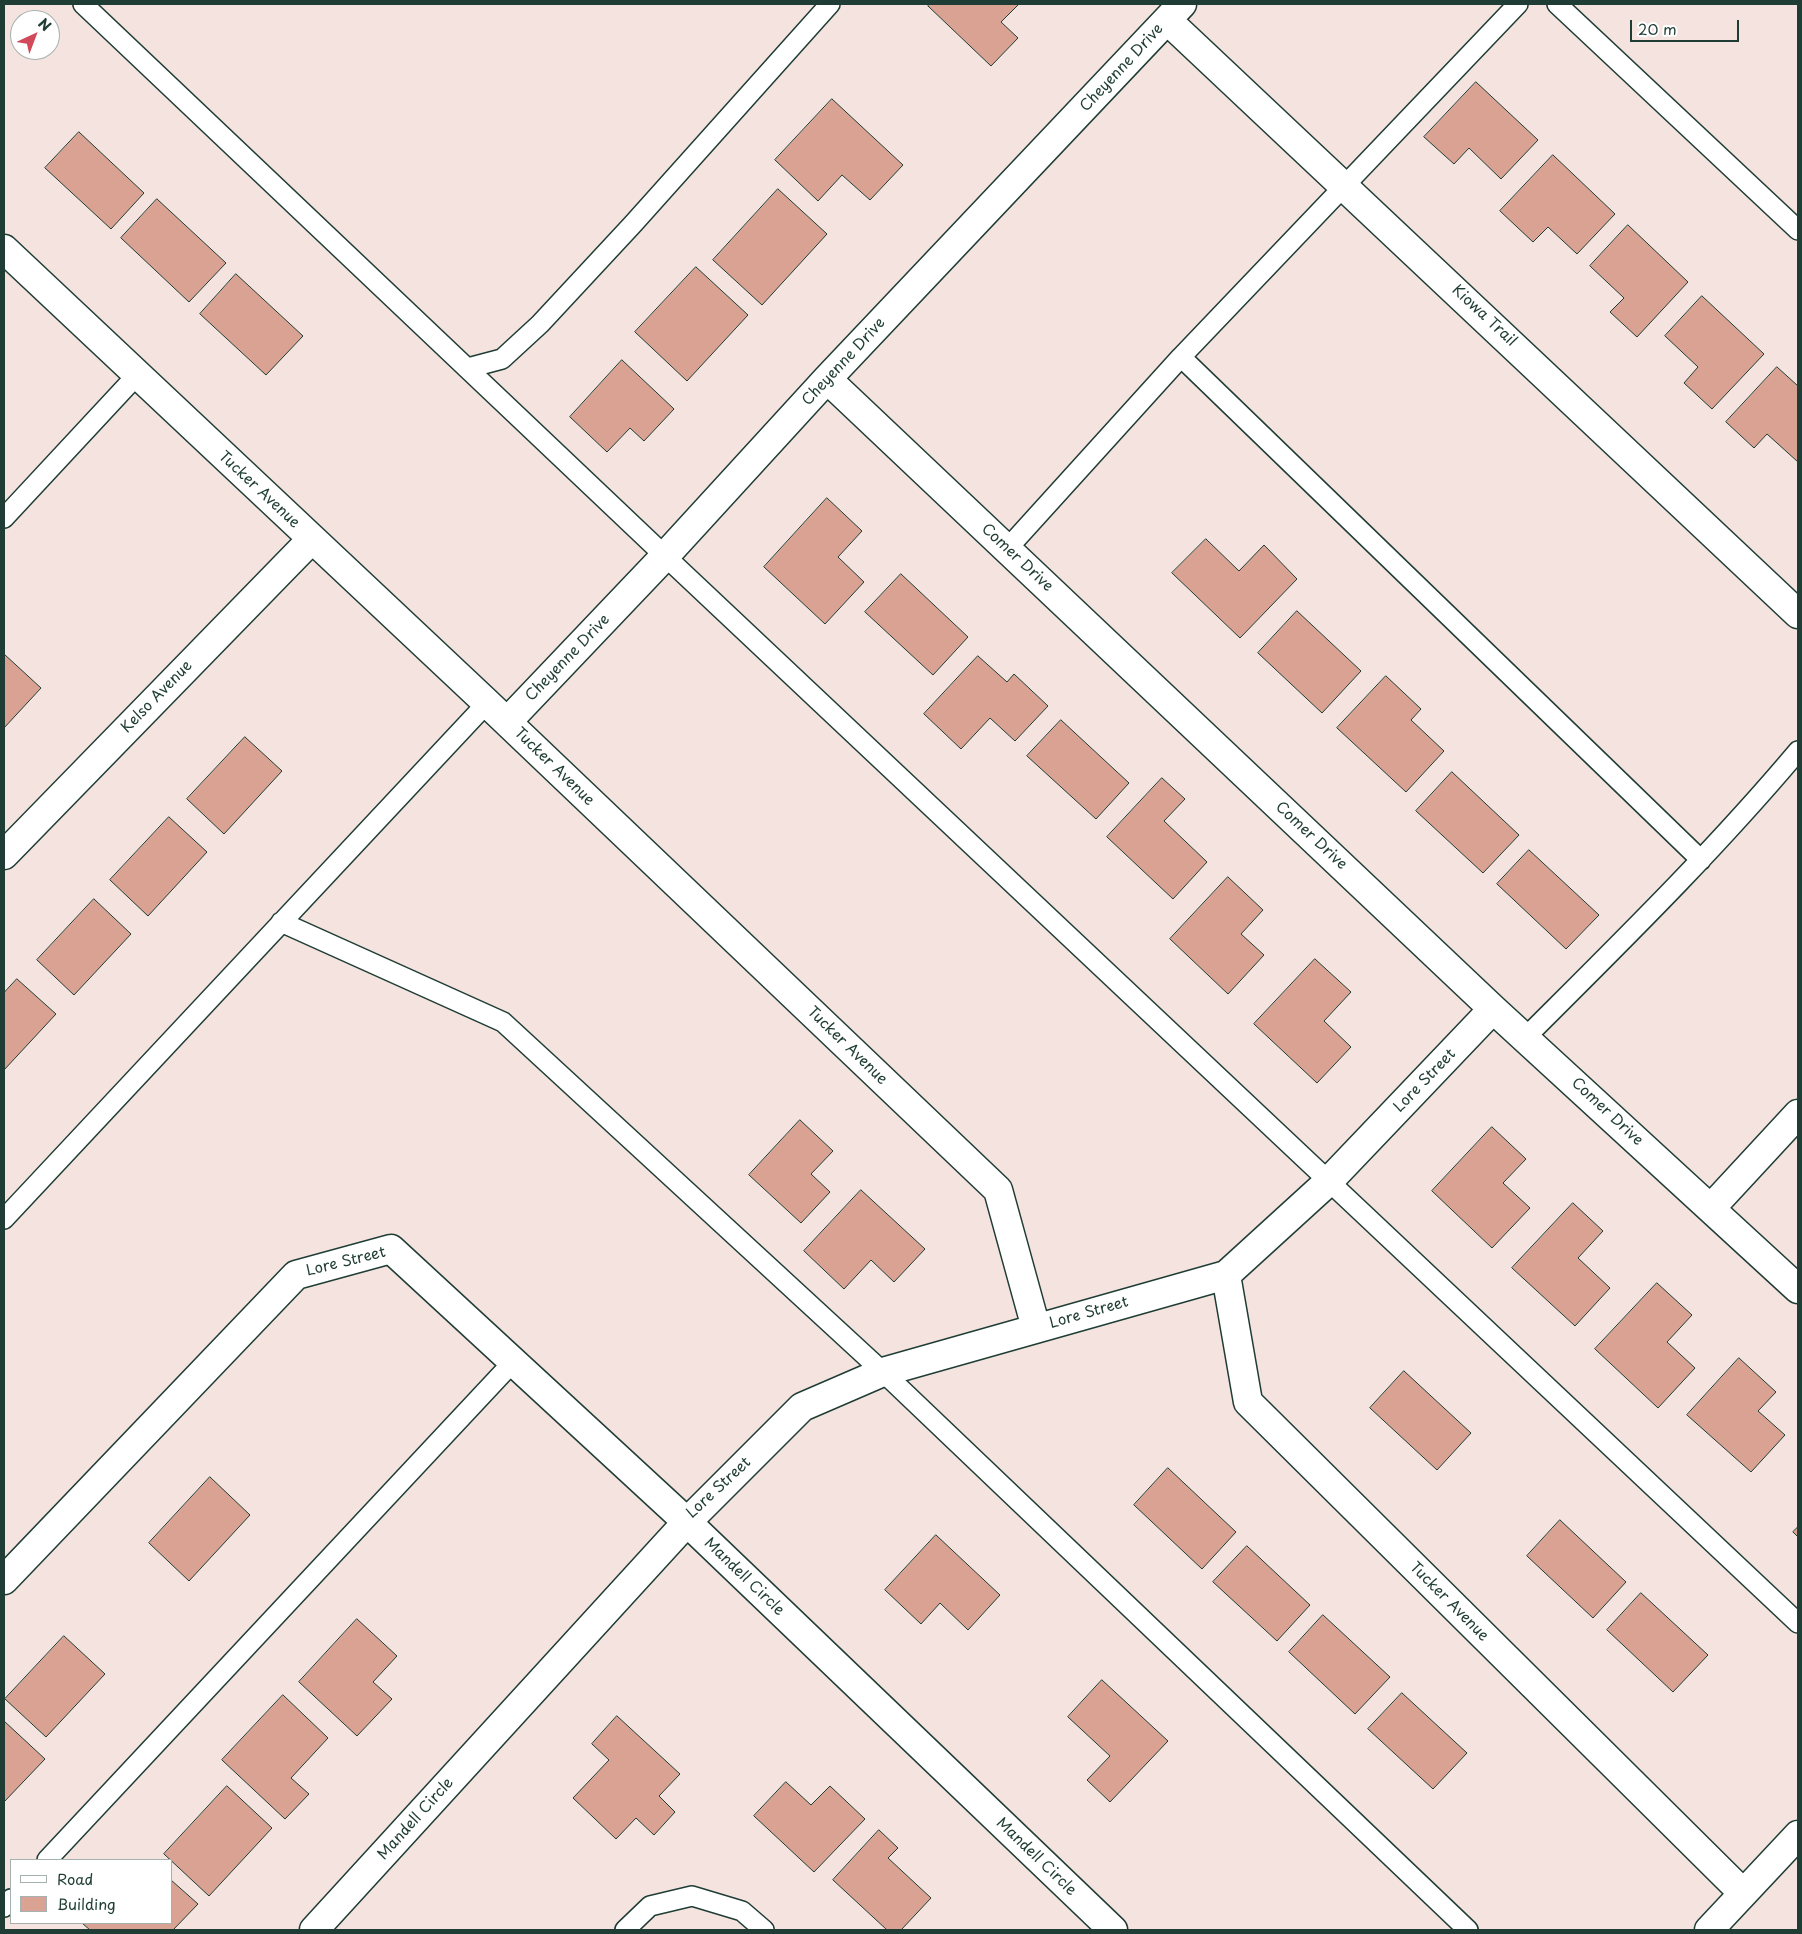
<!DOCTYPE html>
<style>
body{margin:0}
#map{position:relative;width:1802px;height:1934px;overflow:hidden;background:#f4e3df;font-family:"Playpen Sans",sans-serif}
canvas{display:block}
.frame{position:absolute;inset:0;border:5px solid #1f3d34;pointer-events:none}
.legend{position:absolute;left:10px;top:1859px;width:162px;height:65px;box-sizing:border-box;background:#fff;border:1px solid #a5b1ae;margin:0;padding:6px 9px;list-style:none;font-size:15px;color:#1f3d34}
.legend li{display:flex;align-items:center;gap:10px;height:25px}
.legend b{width:25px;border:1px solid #a5b1ae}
.north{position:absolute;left:10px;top:10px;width:50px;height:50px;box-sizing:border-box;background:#fff;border:1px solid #a5b1ae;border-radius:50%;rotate:43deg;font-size:14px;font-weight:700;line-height:20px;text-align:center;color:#1f3d34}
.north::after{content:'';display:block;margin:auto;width:18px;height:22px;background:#d1495b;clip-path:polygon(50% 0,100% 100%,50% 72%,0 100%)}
.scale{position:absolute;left:1630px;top:20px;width:109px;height:22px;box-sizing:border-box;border:2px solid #1f3d34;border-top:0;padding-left:6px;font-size:15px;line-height:18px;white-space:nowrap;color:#1f3d34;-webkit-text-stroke:4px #fff;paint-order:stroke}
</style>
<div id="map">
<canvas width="1802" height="1934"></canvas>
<div class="frame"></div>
<ul class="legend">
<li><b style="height:6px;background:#fff"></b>Road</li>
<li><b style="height:14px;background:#daa293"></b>Building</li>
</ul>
<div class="north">N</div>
<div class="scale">20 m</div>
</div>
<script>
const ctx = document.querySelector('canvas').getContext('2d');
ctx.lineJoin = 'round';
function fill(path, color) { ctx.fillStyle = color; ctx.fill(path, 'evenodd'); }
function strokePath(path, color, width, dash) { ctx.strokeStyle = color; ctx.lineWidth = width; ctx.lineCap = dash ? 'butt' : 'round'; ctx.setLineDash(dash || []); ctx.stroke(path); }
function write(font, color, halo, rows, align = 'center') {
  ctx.font = font + ' "Playpen Sans",sans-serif'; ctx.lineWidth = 4.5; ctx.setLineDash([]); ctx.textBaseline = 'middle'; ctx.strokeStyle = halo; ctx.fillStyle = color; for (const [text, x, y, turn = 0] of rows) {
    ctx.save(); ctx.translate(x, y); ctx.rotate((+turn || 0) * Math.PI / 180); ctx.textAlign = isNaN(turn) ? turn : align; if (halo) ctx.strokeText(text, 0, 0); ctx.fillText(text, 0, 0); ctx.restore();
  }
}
const building = new Path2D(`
 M 930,4 L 1019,4 L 1001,22 L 1018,38 L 991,66 L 928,6 Z
 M 1476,82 L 1538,140 L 1501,179 L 1469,148 L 1454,164 L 1424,137 Z
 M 832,99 L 903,165 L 870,200 L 842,175 L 818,201 L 775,160 Z
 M 79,132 L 144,193 L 111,229 L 45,168 Z
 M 1553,155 L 1615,214 L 1577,254 L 1548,227 L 1533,242 L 1500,211 Z
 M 778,189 L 827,234 L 762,305 L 713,260 Z
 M 157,199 L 226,263 L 189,302 L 121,238 Z
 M 1628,225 L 1688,282 L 1637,337 L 1610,312 L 1624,298 L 1590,266 Z
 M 696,267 L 748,315 L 687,381 L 635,332 Z
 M 236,274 L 303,336 L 266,375 L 200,314 Z
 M 1702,296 L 1764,354 L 1712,409 L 1684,383 L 1698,367 L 1665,336 Z
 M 622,360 L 674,409 L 644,441 L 630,428 L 607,452 L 570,417 Z
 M 1777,367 L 1798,386 L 1798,462 L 1767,434 L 1754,448 L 1726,422 Z
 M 827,498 L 862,531 L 838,557 L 864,582 L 825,624 L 764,567 Z
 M 1206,539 L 1239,571 L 1264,545 L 1297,579 L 1240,638 L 1172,573 Z
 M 901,574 L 968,637 L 933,675 L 865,612 Z
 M 1297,611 L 1361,671 L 1322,713 L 1258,653 Z
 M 4,654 L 41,688 L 4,728 Z
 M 978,656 L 1007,682 L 1014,674 L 1048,706 L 1015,741 L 990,718 L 961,749 L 924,714 Z
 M 1386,676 L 1421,709 L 1411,720 L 1444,751 L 1406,792 L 1337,728 Z
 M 1061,720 L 1129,783 L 1096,819 L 1027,756 Z
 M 245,737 L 282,771 L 224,834 L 187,799 Z
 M 1452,772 L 1519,835 L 1483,873 L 1416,811 Z
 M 1162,778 L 1185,799 L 1164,821 L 1207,862 L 1173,899 L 1107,837 Z
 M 169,817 L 207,852 L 148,916 L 110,880 Z
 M 1529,850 L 1599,915 L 1566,949 L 1497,884 Z
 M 1228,877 L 1263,910 L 1241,934 L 1264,955 L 1228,994 L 1170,939 Z
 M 94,899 L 131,934 L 74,995 L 37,960 Z
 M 1315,959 L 1351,992 L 1324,1021 L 1351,1047 L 1317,1083 L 1254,1024 Z
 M 17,979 L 56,1014 L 4,1070 L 4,993 Z
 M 800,1120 L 833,1151 L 811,1174 L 830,1192 L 801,1223 L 749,1175 Z
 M 1492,1127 L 1526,1159 L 1503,1183 L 1530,1208 L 1492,1248 L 1432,1191 Z
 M 861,1190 L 925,1249 L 894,1282 L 871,1260 L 844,1289 L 804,1251 Z
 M 1573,1203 L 1603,1231 L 1578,1258 L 1610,1288 L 1575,1326 L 1512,1268 Z
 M 1657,1283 L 1692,1315 L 1667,1342 L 1695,1368 L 1658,1408 L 1595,1349 Z
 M 1739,1358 L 1776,1392 L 1758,1411 L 1785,1435 L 1751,1472 L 1687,1415 Z
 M 1404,1371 L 1471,1433 L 1437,1470 L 1370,1408 Z
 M 1168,1468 L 1236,1532 L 1202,1569 L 1134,1505 Z
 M 210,1477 L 250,1515 L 189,1581 L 149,1543 Z
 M 1560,1520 L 1626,1582 L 1593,1618 L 1527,1556 Z
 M 1798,1527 L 1798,1537 L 1793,1532 Z
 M 936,1535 L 1000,1595 L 968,1630 L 940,1603 L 921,1624 L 885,1590 Z
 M 1247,1546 L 1310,1605 L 1277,1641 L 1213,1582 Z
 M 1641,1593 L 1708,1655 L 1673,1692 L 1607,1630 Z
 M 1323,1615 L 1390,1677 L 1355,1714 L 1289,1652 Z
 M 357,1619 L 397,1656 L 373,1682 L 392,1699 L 357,1736 L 299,1682 Z
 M 64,1636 L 105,1674 L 46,1737 L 5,1699 Z
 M 1102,1680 L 1168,1741 L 1110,1802 L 1087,1780 L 1110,1756 L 1068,1717 Z
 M 1402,1693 L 1467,1753 L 1433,1789 L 1368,1729 Z
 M 283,1695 L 328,1738 L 291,1778 L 309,1794 L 285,1819 L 222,1760 Z
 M 617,1716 L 680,1774 L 659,1796 L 675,1812 L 654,1835 L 636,1818 L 616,1839 L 573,1798 L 609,1760 L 592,1744 Z
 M 4,1721 L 45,1759 L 4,1802 Z
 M 786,1782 L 811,1805 L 830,1786 L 865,1819 L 814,1872 L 754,1816 Z
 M 227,1786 L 272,1828 L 209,1896 L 164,1854 Z
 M 879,1830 L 898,1848 L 888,1858 L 931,1898 L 901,1930 L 887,1930 L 833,1880 Z
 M 171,1880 L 198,1904 L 173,1930 L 90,1930 L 82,1923 L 171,1923 Z`);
const lane = new Path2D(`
 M 83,4 L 665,556 L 1798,1623
 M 1557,4 L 1798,230
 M 1181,357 L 1701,860
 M 468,368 L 502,359 L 540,324 L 633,224 L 830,4
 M 4,518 L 137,375
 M 1007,549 L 1181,357 L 1518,4
 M 281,922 L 503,1022 L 883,1372 L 1468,1930
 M 1526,1037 C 1619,944 1713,852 1798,751
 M 4,1219 L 487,703
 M 47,1860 L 513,1362
 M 4,1907 L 11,1899
 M 625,1930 L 650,1906 L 692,1896 L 742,1911 L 764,1930`);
const street = new Path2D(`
 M 1167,20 L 1798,614
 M 4,249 L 487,703 L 998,1190 L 1036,1328
 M 827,379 L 1493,1009 L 1798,1289
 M 507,722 L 665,556 L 827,379 L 1182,4
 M 4,855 L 311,540
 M 1711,1208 L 1798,1114
 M 1226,1275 L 1248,1402 L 1743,1893
 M 4,1580 L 296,1275 L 391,1249 L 687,1522 L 1113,1930
 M 314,1930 L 687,1522 L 802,1407 L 883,1372 L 1226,1275 L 1328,1182 L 1493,1009
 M 1709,1930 L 1798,1835`);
const streetNames = [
 ["Cheyenne Drive",1122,68,-47],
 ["Kiowa Trail",1484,316,43],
 ["Cheyenne Drive",844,362,-47],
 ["Tucker Avenue",259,490,43],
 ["Comer Drive",1017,558,43],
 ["Cheyenne Drive",568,658,-46],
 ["Kelso Avenue",157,697,-46],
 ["Tucker Avenue",554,767,44],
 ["Comer Drive",1311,836,43],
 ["Tucker Avenue",847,1046,44],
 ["Lore Street",1425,1081,-46],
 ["Comer Drive",1607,1112,43],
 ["Lore Street",346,1262,-14],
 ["Lore Street",1089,1313,-16],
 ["Lore Street",719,1488,-43],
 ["Mandell Circle",744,1577,44],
 ["Tucker Avenue",1449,1602,45],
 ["Mandell Circle",416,1819,-48],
 ["Mandell Circle",1036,1857,44]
];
fill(building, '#daa293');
strokePath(building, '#1f3d34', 1);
strokePath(lane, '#1f3d34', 22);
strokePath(street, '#1f3d34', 31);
strokePath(lane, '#fff', 19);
strokePath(street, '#fff', 28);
write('15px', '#1f3d34', '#fff', streetNames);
</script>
